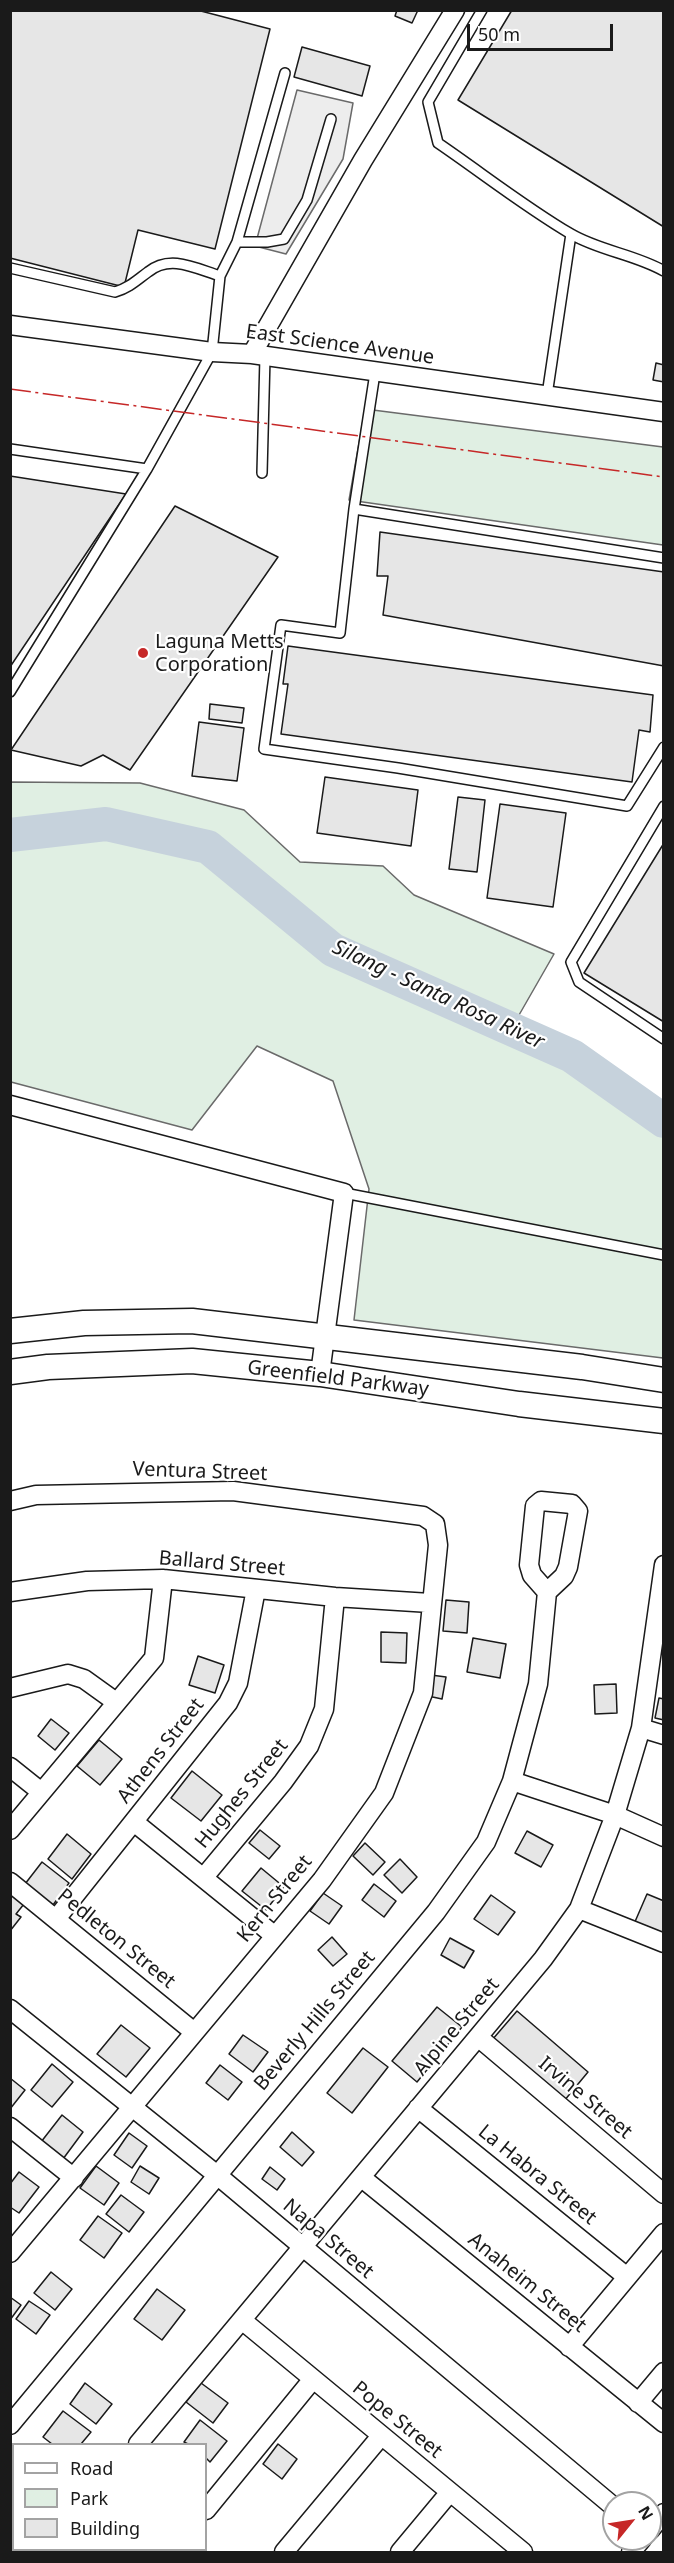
<!DOCTYPE html>
<style>
body{margin:0}
#map{position:relative;width:674px;height:2563px;overflow:hidden;background:#fff;font-family:"Noto Sans",sans-serif}
canvas{display:block}
.frame{position:absolute;inset:0;border:12px solid #1a1a1a;pointer-events:none}
.legend{position:absolute;left:12px;top:2443px;width:195px;height:108px;box-sizing:border-box;background:#fff;border:2px solid #a3a3a3;margin:0;padding:8px 10px;list-style:none;font-size:18px;color:#1a1a1a}
.legend li{display:flex;align-items:center;gap:12px;height:30px}
.legend b{width:30px;border:2px solid #a3a3a3}
.north{position:absolute;left:602px;top:2491px;width:60px;height:60px;box-sizing:border-box;background:#fff;border:2px solid #a3a3a3;border-radius:50%;rotate:60deg;font-size:16px;font-weight:700;line-height:24px;text-align:center;color:#1a1a1a}
.north::after{content:'';display:block;margin:auto;width:21px;height:27px;background:#c62828;clip-path:polygon(50% 0,100% 100%,50% 72%,0 100%)}
.scale{position:absolute;left:467px;top:24px;width:146px;height:27px;box-sizing:border-box;border:3px solid #1a1a1a;border-top:0;padding-left:8px;font-size:18px;line-height:21px;white-space:nowrap;color:#1a1a1a;-webkit-text-stroke:4px #fff;paint-order:stroke}
</style>
<div id="map">
<canvas width="674" height="2563"></canvas>
<div class="frame"></div>
<ul class="legend">
<li><b style="height:8px;background:#fff"></b>Road</li>
<li><b style="height:16px;background:#e0efe3"></b>Park</li>
<li><b style="height:16px;background:#e6e6e6"></b>Building</li>
</ul>
<div class="north">N</div>
<div class="scale">50 m</div>
</div>
<script>
const ctx = document.querySelector('canvas').getContext('2d');
ctx.lineJoin = 'round';
function fill(path, color) { ctx.fillStyle = color; ctx.fill(path, 'evenodd'); }
function strokePath(path, color, width, dash) { ctx.strokeStyle = color; ctx.lineWidth = width; ctx.lineCap = dash ? 'butt' : 'round'; ctx.setLineDash(dash || []); ctx.stroke(path); }
function write(font, color, halo, rows, align = 'center') {
  ctx.font = font + ' "Noto Sans",sans-serif'; ctx.lineWidth = 4.5; ctx.setLineDash([]); ctx.textBaseline = 'middle'; ctx.strokeStyle = halo; ctx.fillStyle = color; for (const [text, x, y, turn = 0] of rows) {
    ctx.save(); ctx.translate(x, y); ctx.rotate((+turn || 0) * Math.PI / 180); ctx.textAlign = isNaN(turn) ? turn : align; if (halo) ctx.strokeText(text, 0, 0); ctx.fillText(text, 0, 0); ctx.restore();
  }
}
const green = new Path2D(`
 M 365,409 L 663,447 L 663,545 L 349,500 Z
 M 10,782 L 140,783 L 244,810 L 300,862 L 383,866 L 414,895 L 554,954 L 511,1029 L 572,1056 L 663,1121 L 663,1358 L 354,1320 L 369,1189 L 333,1081 L 257,1046 L 192,1130 L 11,1082 Z`);
const parking = new Path2D(`
 M 297,90 L 353,103 L 343,159 L 286,254 L 255,246 Z`);
const river = new Path2D(`
 M 10,835 L 106,824 L 208,847 L 333,950 L 572,1056 L 664,1121`);
const building = new Path2D(`
 M 10,10 L 197,10 L 270,29 L 215,249 L 138,230 L 124,287 L 10,258 Z
 M 397,10 L 418,10 L 412,23 L 395,16 Z
 M 512,10 L 664,10 L 664,227 L 458,100 Z
 M 302,47 L 370,66 L 362,96 L 294,77 Z
 M 656,363 L 664,365 L 664,382 L 653,380 Z
 M 10,476 L 126,494 L 10,667 Z
 M 175,506 L 278,557 L 130,770 L 103,755 L 81,766 L 11,750 Z
 M 380,532 L 664,572 L 664,666 L 383,615 L 388,576 L 377,576 Z
 M 288,646 L 653,695 L 650,732 L 639,730 L 632,782 L 281,734 L 288,684 L 283,684 Z
 M 210,704 L 244,708 L 242,723 L 209,719 Z
 M 199,722 L 244,728 L 237,781 L 192,776 Z
 M 325,777 L 418,790 L 411,846 L 317,833 Z
 M 458,797 L 485,800 L 477,872 L 449,869 Z
 M 500,804 L 566,813 L 553,907 L 487,898 Z
 M 664,843 L 664,1022 L 584,973 Z
 M 446,1600 L 469,1602 L 467,1633 L 443,1631 Z
 M 381,1632 L 407,1633 L 406,1663 L 381,1662 Z
 M 473,1638 L 506,1644 L 500,1678 L 467,1672 Z
 M 198,1656 L 224,1665 L 215,1693 L 189,1685 Z
 M 431,1675 L 446,1677 L 442,1699 L 428,1696 Z
 M 616,1684 L 617,1713 L 595,1714 L 594,1685 Z
 M 659,1698 L 664,1699 L 664,1720 L 655,1718 Z
 M 51,1719 L 69,1733 L 55,1750 L 38,1736 Z
 M 99,1740 L 122,1759 L 100,1785 L 77,1766 Z
 M 192,1771 L 222,1795 L 201,1821 L 171,1798 Z
 M 260,1830 L 280,1846 L 269,1859 L 249,1843 Z
 M 527,1831 L 553,1845 L 541,1867 L 515,1853 Z
 M 67,1834 L 91,1854 L 72,1879 L 48,1859 Z
 M 365,1843 L 385,1862 L 373,1875 L 353,1856 Z
 M 400,1859 L 417,1877 L 402,1893 L 384,1875 Z
 M 42,1862 L 69,1883 L 53,1905 L 25,1884 Z
 M 261,1868 L 284,1887 L 266,1910 L 242,1891 Z
 M 374,1884 L 396,1901 L 384,1917 L 362,1900 Z
 M 10,1893 L 24,1904 L 16,1914 L 21,1917 L 10,1931 Z
 M 323,1893 L 342,1906 L 329,1924 L 310,1911 Z
 M 647,1894 L 664,1901 L 664,1937 L 634,1924 Z
 M 491,1895 L 515,1912 L 498,1935 L 474,1919 Z
 M 332,1937 L 347,1954 L 333,1966 L 318,1950 Z
 M 450,1938 L 474,1951 L 464,1968 L 441,1955 Z
 M 437,2007 L 462,2027 L 417,2082 L 392,2061 Z
 M 517,2011 L 588,2072 L 564,2101 L 492,2040 Z
 M 121,2025 L 150,2048 L 126,2077 L 97,2054 Z
 M 243,2035 L 268,2052 L 253,2072 L 229,2054 Z
 M 363,2048 L 388,2067 L 352,2113 L 327,2093 Z
 M 52,2064 L 73,2082 L 52,2107 L 31,2090 Z
 M 220,2065 L 242,2082 L 228,2100 L 206,2083 Z
 M 10,2078 L 25,2090 L 10,2109 Z
 M 62,2115 L 83,2132 L 63,2159 L 41,2142 Z
 M 292,2132 L 314,2152 L 302,2166 L 280,2147 Z
 M 129,2133 L 147,2146 L 132,2168 L 114,2155 Z
 M 96,2166 L 119,2183 L 104,2205 L 80,2188 Z
 M 140,2166 L 159,2178 L 149,2194 L 131,2182 Z
 M 270,2167 L 285,2179 L 277,2190 L 262,2179 Z
 M 19,2172 L 39,2187 L 19,2213 L 10,2207 L 10,2184 Z
 M 121,2195 L 144,2212 L 129,2232 L 106,2214 Z
 M 98,2216 L 122,2233 L 104,2258 L 80,2240 Z
 M 51,2272 L 72,2289 L 55,2310 L 34,2293 Z
 M 157,2289 L 185,2310 L 162,2340 L 134,2319 Z
 M 10,2297 L 21,2305 L 10,2320 Z
 M 29,2301 L 50,2315 L 36,2334 L 16,2319 Z
 M 85,2383 L 112,2404 L 96,2424 L 70,2404 Z
 M 201,2383 L 228,2403 L 213,2423 L 186,2402 Z
 M 63,2411 L 91,2432 L 81,2444 L 52,2444 L 43,2437 Z
 M 200,2420 L 227,2441 L 210,2462 L 206,2458 L 206,2444 L 188,2444 L 184,2442 Z
 M 278,2444 L 297,2459 L 282,2479 L 263,2464 Z
 M 14,2468 L 14,2509 L 10,2507 L 10,2472 Z`);
const service = new Path2D(`
 M 482,10 L 428,102 L 438,143 C 482,173 525,207 571,234 C 600,251 634,254 664,271
 M 237,242 L 285,73
 M 10,268 L 115,292 C 129,288 137,280 148,272 C 170,254 195,268 220,276
 M 375,373 L 354,509 L 340,633 L 281,625 L 264,749 L 398,768 L 627,806 L 664,747
 M 547,395 L 571,234
 M 10,449 L 147,469
 M 262,473 L 265,357
 M 354,509 L 664,558
 M 10,692 L 147,469 L 212,352 L 220,276 L 237,242 L 267,242 L 284,239 L 307,200 L 331,119
 M 664,806 L 571,962 L 579,982 L 664,1039
 M 344,1193 L 664,1255`);
const minor = new Path2D(`
 M 10,325 L 212,352 L 252,354 L 664,412
 M 252,354 L 363,160 L 455,10
 M 10,1105 L 344,1193 L 320,1374
 M 10,1501 L 36,1495 L 233,1491 L 423,1516 L 435,1524 L 438,1545 L 423,1693 L 384,1793 L 322,1880 L 10,2253
 M 10,1592 L 87,1581 L 163,1579 L 335,1597 L 430,1603
 M 10,1688 L 68,1674 L 84,1679 L 116,1702
 M 641,1728 L 664,1735
 M 10,1767 L 40,1791
 M 512,1781 L 615,1815 L 664,1837
 M 134,1822 L 275,1936
 M 10,1830 L 154,1658 L 163,1579
 M 204,1877 L 283,1782 L 309,1746 L 324,1709 L 335,1597
 M 10,1882 L 194,2032
 M 579,1909 L 664,1943
 M 56,1919 L 228,1703 L 238,1683 L 256,1589
 M 10,2009 L 217,2175 L 614,2507
 M 478,2037 L 664,2194
 M 418,2108 L 627,2277
 M 10,2127 L 74,2178
 M 362,2178 L 664,2423
 M 243,2321 L 523,2552
 M 569,2347 L 664,2233
 M 638,2403 L 664,2372
 M 10,2425 L 436,1912 L 486,1842 L 512,1781 L 538,1684 L 547,1592 L 564,1576 L 568,1567 L 578,1511 L 572,1504 L 541,1501 L 535,1506 L 529,1565 L 532,1575 L 547,1592
 M 138,2444 L 543,1959 L 579,1909 L 615,1815 L 641,1728 L 664,1565
 M 206,2510 L 313,2379
 M 650,2530 L 664,2513
 M 46,2552 L 48,2550
 M 171,2552 L 173,2550
 M 284,2552 L 381,2436
 M 400,2552 L 450,2492
 M 631,2552 L 642,2539`);
const secondary = new Path2D(`
 M 10,1331 L 84,1323 L 192,1321 L 582,1367 L 664,1380
 M 10,1372 L 48,1367 L 192,1361 L 320,1374 L 519,1404 L 664,1421`);
const power = new Path2D(`
 M 10,389 L 664,477`);
const markers = [
 [143,653,6,"#c62828"]
];
const streetNames = [
 ["East Science Avenue",340,345,8],
 ["Greenfield Parkway",338,1379,7],
 ["Ventura Street",200,1472,2],
 ["Ballard Street",222,1564,5],
 ["Athens Street",161,1751,-52],
 ["Hughes Street",242,1794,-51],
 ["Kern Street",275,1899,-51],
 ["Pedleton Street",116,1939,39],
 ["Beverly Hills Street",315,2021,-50],
 ["Alpine Street",457,2027,-50],
 ["Irvine Street",585,2098,40],
 ["La Habra Street",537,2175,39],
 ["Napa Street",328,2239,40],
 ["Anaheim Street",527,2283,39],
 ["Pope Street",397,2420,39]
];
const poiNames = [
 ["Laguna Metts",155,642],
 ["Corporation",155,665]
];
const waterNames = [
 ["Silang - Santa Rosa River",438,995,25]
];
fill(green, '#e0efe3');
strokePath(green, '#6a6a6a', 1.5);
fill(parking, '#ededed');
strokePath(parking, '#6a6a6a', 1.5);
strokePath(river, '#c6d2dc', 34);
fill(building, '#e6e6e6');
strokePath(building, '#1a1a1a', 1.5);
strokePath(service, '#1a1a1a', 12);
strokePath(minor, '#1a1a1a', 21);
strokePath(secondary, '#1a1a1a', 27);
strokePath(service, '#fff', 9);
strokePath(minor, '#fff', 18);
strokePath(secondary, '#fff', 24);
strokePath(power, '#c62828', 1.5, [21, 4.5, 3, 4.5]);
for (const [x, y, r, color] of markers) { const dot = new Path2D(); dot.arc(x, y, r, 0, 2 * Math.PI); ctx.fillStyle = color; ctx.fill(dot); strokePath(dot, '#fff', 2); }
write('20px', '#1a1a1a', '#fff', streetNames);
write('20px', '#1a1a1a', '#fff', poiNames, 'left');
write('italic 21px', '#1a1a1a', '#fff', waterNames);
</script>
